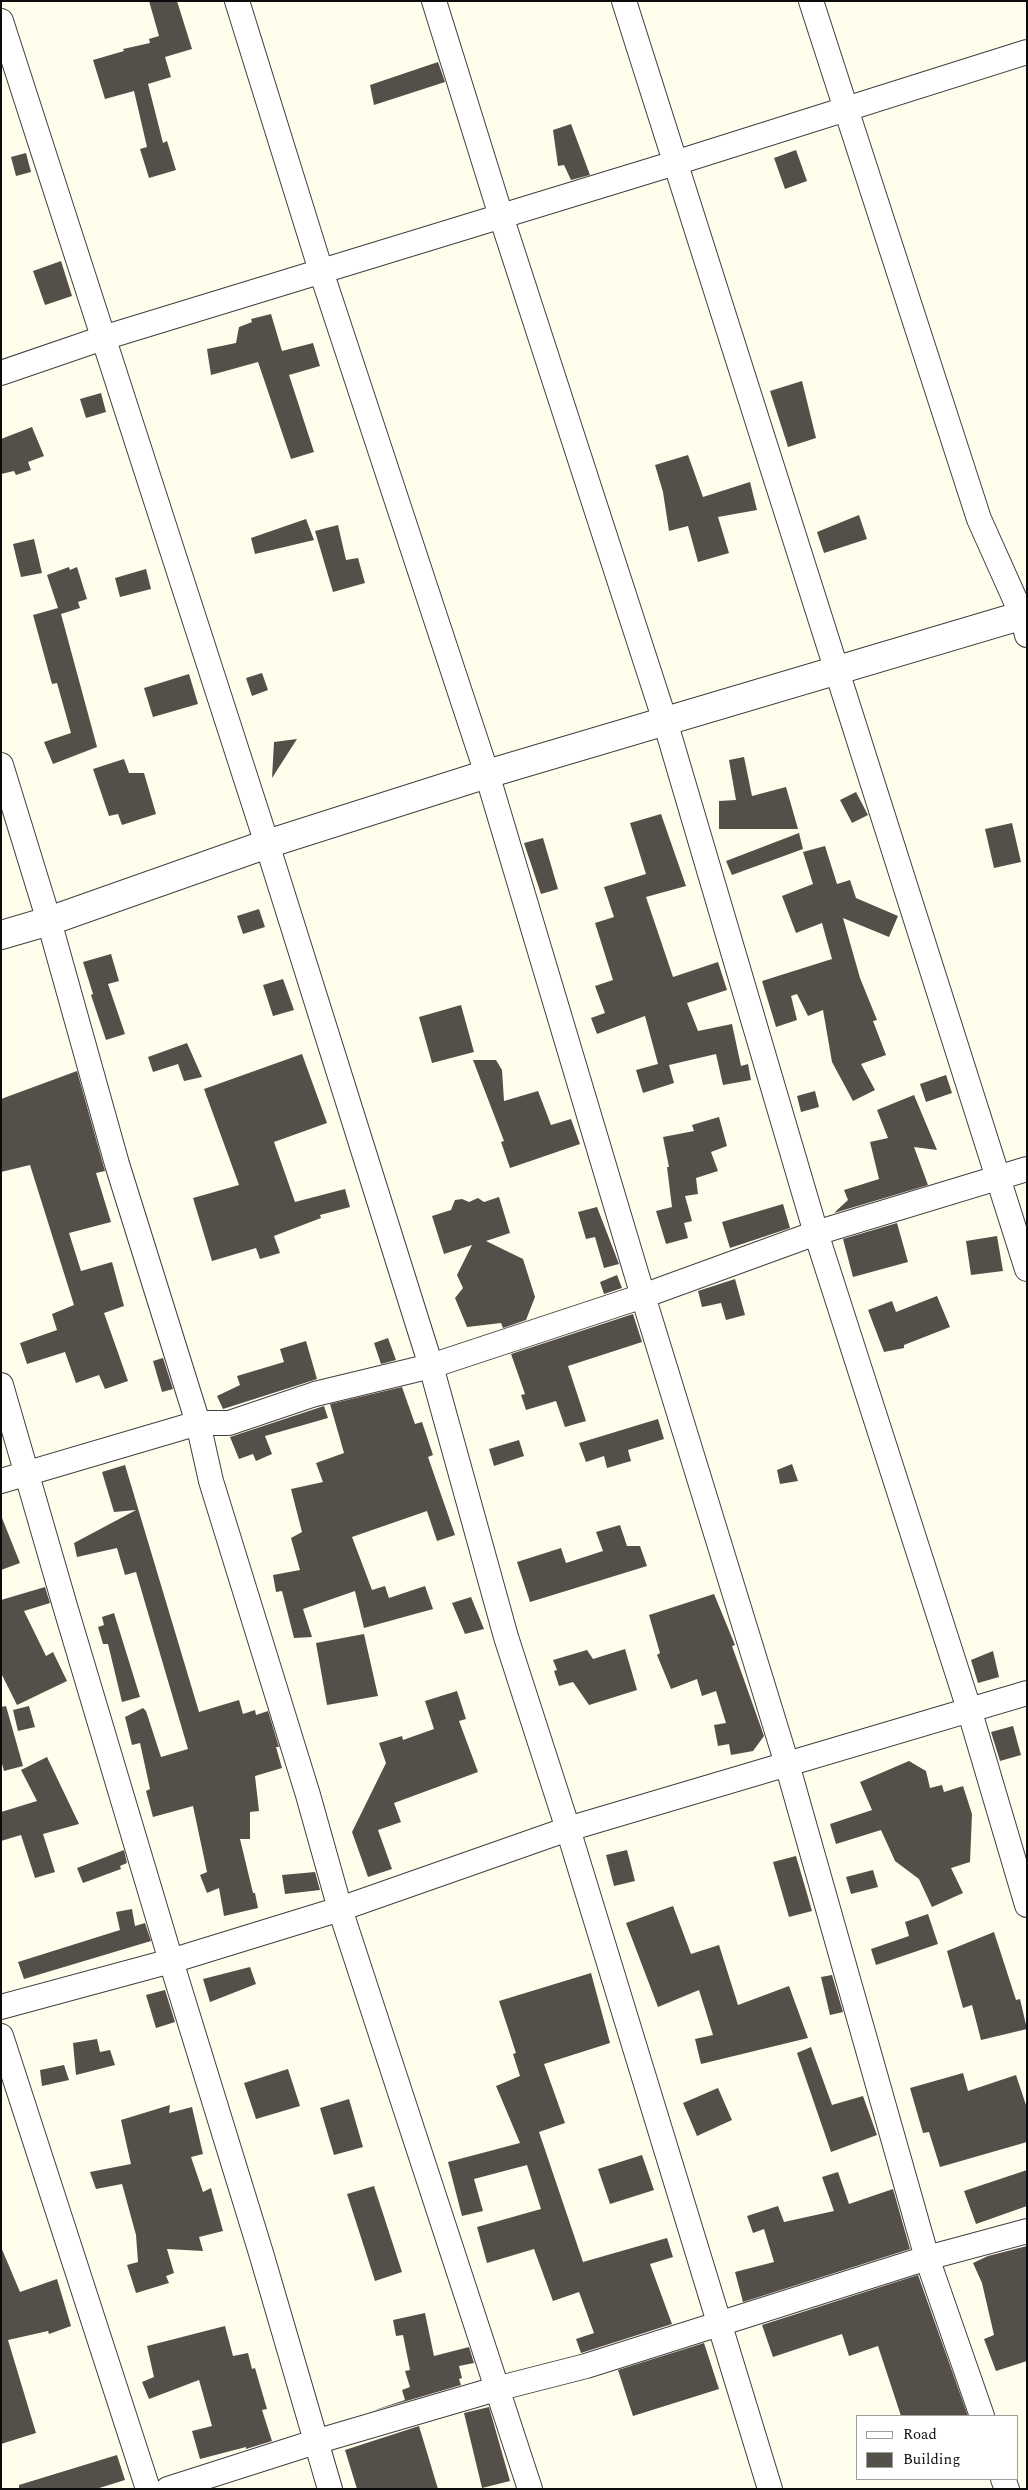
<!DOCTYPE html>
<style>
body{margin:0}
#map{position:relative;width:1028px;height:2490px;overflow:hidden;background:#fffdec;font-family:Spectral,serif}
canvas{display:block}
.frame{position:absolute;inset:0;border:2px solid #0c0c0c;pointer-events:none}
.legend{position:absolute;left:856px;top:2415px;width:162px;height:65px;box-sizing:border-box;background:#fff;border:1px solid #9e9e9e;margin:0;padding:6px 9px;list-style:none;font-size:15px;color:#0c0c0c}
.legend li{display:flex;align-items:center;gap:10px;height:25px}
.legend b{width:25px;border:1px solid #9e9e9e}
</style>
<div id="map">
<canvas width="1028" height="2490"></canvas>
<div class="frame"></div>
<ul class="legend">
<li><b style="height:6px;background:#fff"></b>Road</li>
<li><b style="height:14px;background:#554f49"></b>Building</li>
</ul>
</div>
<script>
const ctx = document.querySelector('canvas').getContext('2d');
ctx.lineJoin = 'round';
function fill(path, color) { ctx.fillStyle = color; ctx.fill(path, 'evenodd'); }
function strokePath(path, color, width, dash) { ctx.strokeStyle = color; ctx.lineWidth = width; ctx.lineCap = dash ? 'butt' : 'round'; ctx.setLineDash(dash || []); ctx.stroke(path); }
const building = new Path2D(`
 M 149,1 L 177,1 L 192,49 L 165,57 L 171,77 L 148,84 L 163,143 L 167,141 L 176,170 L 149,178 L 140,149 L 147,147 L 134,91 L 105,99 L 93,60 L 124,51 L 123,49 L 150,43 L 149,39 L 159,36 Z
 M 438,62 L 445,82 L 374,105 L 370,85 Z
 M 571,124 L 590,175 L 571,180 L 564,165 L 558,166 L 553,130 Z
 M 796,150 L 807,181 L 785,189 L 774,158 Z
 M 26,153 L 31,172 L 16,176 L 11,157 Z
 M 61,261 L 72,296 L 45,305 L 33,271 Z
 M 271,314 L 282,351 L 313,343 L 320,366 L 289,375 L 314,452 L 291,459 L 258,362 L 211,375 L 207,349 L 236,343 L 239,327 L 252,322 L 251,319 Z
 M 802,381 L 816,438 L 788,447 L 770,391 Z
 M 101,393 L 106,412 L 86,418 L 80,399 Z
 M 32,427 L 44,456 L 28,462 L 31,470 L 16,475 L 14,471 L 1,474 L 1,439 Z
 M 688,455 L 703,497 L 750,482 L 757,510 L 718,517 L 729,553 L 698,562 L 688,526 L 669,531 L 663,492 L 655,465 Z
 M 859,515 L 867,539 L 824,553 L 817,532 Z
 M 306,519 L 314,540 L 255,554 L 251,538 Z
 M 338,525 L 346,560 L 358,558 L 365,583 L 333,592 L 315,531 Z
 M 34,539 L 42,573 L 21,577 L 13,544 Z
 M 69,567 L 70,570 L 77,567 L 87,599 L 78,602 L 80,608 L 61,614 L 97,747 L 53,764 L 44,742 L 71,733 L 57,683 L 52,684 L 33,615 L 58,608 L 47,575 Z
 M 146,569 L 151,589 L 120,597 L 115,578 Z
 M 262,673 L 268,690 L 252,696 L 246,678 Z
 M 189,674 L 198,704 L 153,717 L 144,688 Z
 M 297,739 L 272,778 L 274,742 Z
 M 744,757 L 752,796 L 786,787 L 798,829 L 719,829 L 719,801 L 736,800 L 729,760 Z
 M 124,759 L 129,773 L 144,773 L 156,814 L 122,825 L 118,814 L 109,816 L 93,769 Z
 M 856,792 L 868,815 L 852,823 L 840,800 Z
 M 661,814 L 686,886 L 646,897 L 673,977 L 718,962 L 727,990 L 687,1003 L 698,1031 L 732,1024 L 741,1066 L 748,1064 L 751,1080 L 723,1085 L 716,1054 L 669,1065 L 674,1083 L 643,1093 L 636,1070 L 658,1064 L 645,1016 L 597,1034 L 591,1018 L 605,1013 L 595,986 L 613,980 L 595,923 L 614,917 L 604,887 L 646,874 L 630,823 Z
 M 1012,823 L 1021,862 L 994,868 L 985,829 Z
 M 799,833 L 803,849 L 732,875 L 726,861 Z
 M 543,838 L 558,889 L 541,894 L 524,843 Z
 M 825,846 L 837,884 L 850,880 L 856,898 L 898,916 L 889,937 L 843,918 L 860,978 L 877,1020 L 873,1021 L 886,1055 L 861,1064 L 875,1090 L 853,1101 L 832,1062 L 823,1010 L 808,1016 L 797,994 L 791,996 L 797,1020 L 776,1027 L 762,981 L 832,959 L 822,923 L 796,933 L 782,896 L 813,884 L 803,852 Z
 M 259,909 L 265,927 L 243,934 L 237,916 Z
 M 111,954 L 119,981 L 108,984 L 125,1034 L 106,1040 L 91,995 L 93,994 L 83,962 Z
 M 283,979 L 294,1010 L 273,1016 L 263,985 Z
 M 461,1005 L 474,1052 L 432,1063 L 419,1017 Z
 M 187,1043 L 202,1077 L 184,1081 L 178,1064 L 153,1072 L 148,1057 Z
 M 302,1054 L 327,1123 L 274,1142 L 295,1202 L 345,1189 L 350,1207 L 320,1215 L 321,1218 L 274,1236 L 280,1253 L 260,1259 L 256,1248 L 212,1261 L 193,1198 L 239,1185 L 204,1089 Z
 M 473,1060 L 496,1060 L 502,1070 L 504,1101 L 538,1091 L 551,1125 L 571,1119 L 580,1144 L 510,1168 L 501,1142 L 504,1141 Z
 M 77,1071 L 105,1171 L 96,1173 L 111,1222 L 69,1233 L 81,1271 L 112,1262 L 124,1306 L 104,1313 L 128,1381 L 105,1389 L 99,1375 L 76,1383 L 65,1352 L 27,1364 L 20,1343 L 57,1330 L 52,1314 L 74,1305 L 30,1165 L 1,1172 L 1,1099 Z
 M 946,1075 L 952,1093 L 926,1102 L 920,1084 Z
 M 815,1091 L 819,1107 L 801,1112 L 797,1096 Z
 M 914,1095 L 937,1150 L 914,1147 L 928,1185 L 834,1213 L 848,1200 L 844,1190 L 879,1179 L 870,1142 L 888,1138 L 877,1110 Z
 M 719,1117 L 727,1146 L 711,1152 L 718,1171 L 696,1178 L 698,1194 L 685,1196 L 692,1221 L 684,1223 L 688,1238 L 666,1244 L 656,1211 L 672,1207 L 667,1167 L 669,1167 L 663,1137 L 694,1131 L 692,1125 Z
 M 499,1197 L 510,1233 L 486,1241 L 523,1259 L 535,1297 L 526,1320 L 503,1328 L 501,1323 L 467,1327 L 455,1298 L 463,1288 L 457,1275 L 472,1245 L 444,1254 L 432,1216 L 451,1210 L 455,1200 L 462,1199 L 469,1202 L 478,1198 L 484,1202 Z
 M 783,1204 L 790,1228 L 730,1248 L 722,1222 Z
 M 597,1207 L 619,1264 L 604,1268 L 595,1237 L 586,1239 L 578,1212 Z
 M 897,1223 L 908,1262 L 853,1277 L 843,1239 Z
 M 997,1236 L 1003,1271 L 971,1275 L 966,1241 Z
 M 617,1275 L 622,1288 L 604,1294 L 600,1282 Z
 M 735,1279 L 745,1315 L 726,1320 L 721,1303 L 702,1307 L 698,1291 Z
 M 937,1296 L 950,1327 L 904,1345 L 904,1348 L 884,1352 L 868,1310 L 892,1301 L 896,1312 Z
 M 633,1314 L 642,1342 L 568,1366 L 586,1421 L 565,1427 L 556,1401 L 526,1410 L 521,1395 L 525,1394 L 511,1354 Z
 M 388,1338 L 396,1360 L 381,1364 L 374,1343 Z
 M 306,1341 L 317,1379 L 223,1409 L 217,1396 L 240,1385 L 237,1376 L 284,1362 L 280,1349 Z
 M 163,1358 L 173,1389 L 162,1392 L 153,1361 Z
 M 402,1387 L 415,1424 L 422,1422 L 433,1455 L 428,1457 L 455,1535 L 437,1541 L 427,1511 L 352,1537 L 372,1590 L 385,1586 L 389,1598 L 425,1586 L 433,1609 L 364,1628 L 355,1591 L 303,1609 L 312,1637 L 294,1638 L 282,1591 L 276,1592 L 273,1575 L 300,1570 L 291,1538 L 302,1532 L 291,1489 L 323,1482 L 316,1463 L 344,1453 L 330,1404 Z
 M 324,1406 L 328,1418 L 265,1436 L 272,1454 L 256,1461 L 253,1454 L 239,1459 L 230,1437 Z
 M 658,1419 L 664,1439 L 628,1450 L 631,1461 L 607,1468 L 604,1456 L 586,1462 L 579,1443 Z
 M 519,1440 L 524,1456 L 494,1466 L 489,1449 Z
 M 792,1464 L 798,1481 L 780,1484 L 777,1470 Z
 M 125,1465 L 199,1712 L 239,1700 L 243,1714 L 255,1710 L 256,1715 L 268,1711 L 279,1747 L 276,1747 L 282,1768 L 255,1776 L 259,1811 L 250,1812 L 250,1839 L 240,1839 L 253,1893 L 255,1893 L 258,1908 L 224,1916 L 219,1888 L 207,1893 L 200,1875 L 207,1872 L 193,1806 L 153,1817 L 146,1791 L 150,1789 L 140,1743 L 132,1745 L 125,1717 L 143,1708 L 146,1711 L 161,1757 L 188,1749 L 136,1572 L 125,1575 L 117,1548 L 77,1557 L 74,1543 L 136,1510 L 114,1512 L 102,1472 Z
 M 2,1518 L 20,1563 L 1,1570 L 1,1519 Z
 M 620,1525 L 627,1546 L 640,1546 L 647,1566 L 530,1602 L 517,1562 L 561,1548 L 566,1563 L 603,1551 L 596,1532 Z
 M 45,1587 L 50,1603 L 24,1611 L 46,1656 L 53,1652 L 67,1681 L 17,1705 L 1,1673 L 1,1600 Z
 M 714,1594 L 735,1645 L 732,1646 L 764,1736 L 753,1751 L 731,1755 L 729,1744 L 718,1746 L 714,1725 L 726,1723 L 716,1691 L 702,1696 L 697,1679 L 671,1689 L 657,1655 L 660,1653 L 649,1615 Z
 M 471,1597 L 484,1629 L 465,1634 L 452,1603 Z
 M 114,1613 L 140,1697 L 122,1702 L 108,1644 L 103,1644 L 98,1627 L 104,1625 L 102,1617 Z
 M 364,1634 L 378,1696 L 327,1705 L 316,1643 Z
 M 625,1649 L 637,1690 L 589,1705 L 573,1682 L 559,1686 L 554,1671 L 557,1670 L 553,1660 L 587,1650 L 593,1659 Z
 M 993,1651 L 999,1677 L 978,1683 L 971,1660 Z
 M 457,1691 L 466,1719 L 459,1721 L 478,1772 L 394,1803 L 401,1822 L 378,1830 L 392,1869 L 368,1877 L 352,1832 L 386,1763 L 379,1743 L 402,1736 L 403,1740 L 434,1729 L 425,1701 Z
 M 6,1706 L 23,1766 L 4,1771 L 1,1760 L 1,1707 Z
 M 29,1706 L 35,1727 L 18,1731 L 13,1710 Z
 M 1013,1726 L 1021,1755 L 1000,1761 L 991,1732 Z
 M 47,1757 L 79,1824 L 43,1834 L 55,1872 L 35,1878 L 21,1835 L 1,1841 L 1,1812 L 37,1801 L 21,1770 Z
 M 909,1761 L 926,1771 L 930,1788 L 942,1785 L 944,1792 L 963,1786 L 972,1814 L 970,1862 L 951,1868 L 963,1893 L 932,1907 L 919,1879 L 895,1861 L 881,1830 L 836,1844 L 830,1824 L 872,1810 L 860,1782 Z
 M 124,1850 L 127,1863 L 120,1866 L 121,1869 L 83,1883 L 77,1868 Z
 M 627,1850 L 635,1881 L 614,1886 L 606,1855 Z
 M 796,1856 L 812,1911 L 789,1917 L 773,1862 Z
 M 873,1870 L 878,1887 L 851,1894 L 846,1877 Z
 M 315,1872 L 320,1890 L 285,1894 L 282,1875 Z
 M 673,1906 L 691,1954 L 719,1945 L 738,2005 L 789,1986 L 808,2038 L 701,2064 L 695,2039 L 713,2035 L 699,1990 L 658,2007 L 626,1923 Z
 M 132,1909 L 135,1926 L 145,1923 L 151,1941 L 24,1979 L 18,1962 L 120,1930 L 116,1912 Z
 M 928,1914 L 938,1944 L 876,1965 L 871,1949 L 909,1936 L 905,1922 Z
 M 994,1932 L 1016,2000 L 1020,1999 L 1027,2029 L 981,2040 L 972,2005 L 963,2008 L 947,1951 Z
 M 250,1967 L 256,1984 L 210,2002 L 203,1979 Z
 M 591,1973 L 610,2043 L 544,2064 L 565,2123 L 539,2132 L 583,2262 L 667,2238 L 673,2257 L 650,2264 L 672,2324 L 581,2353 L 576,2339 L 594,2333 L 579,2292 L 553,2301 L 534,2249 L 487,2263 L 477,2227 L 541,2209 L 527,2165 L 474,2179 L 483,2211 L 462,2216 L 448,2162 L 520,2143 L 496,2086 L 520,2076 L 513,2054 L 516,2053 L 499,2001 Z
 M 832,1975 L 843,2012 L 830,2015 L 821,1977 Z
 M 165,1990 L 175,2022 L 156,2028 L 146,1995 Z
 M 97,2039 L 100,2052 L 110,2050 L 115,2065 L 76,2075 L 73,2043 Z
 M 811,2047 L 832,2105 L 863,2096 L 877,2135 L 831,2152 L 797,2053 Z
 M 64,2065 L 69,2080 L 42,2086 L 40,2070 Z
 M 288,2069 L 300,2106 L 256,2119 L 244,2083 Z
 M 963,2073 L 968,2091 L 1016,2075 L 1027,2108 L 1027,2142 L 940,2167 L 929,2132 L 923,2133 L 910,2088 Z
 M 718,2088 L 732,2120 L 697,2136 L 683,2103 Z
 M 349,2099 L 363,2147 L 334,2155 L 320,2108 Z
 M 170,2105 L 169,2113 L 192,2107 L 203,2154 L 191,2157 L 203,2192 L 211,2188 L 223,2231 L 199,2237 L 203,2251 L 167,2249 L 174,2273 L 166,2276 L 169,2283 L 136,2293 L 127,2265 L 138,2262 L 136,2235 L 122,2184 L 96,2189 L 90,2172 L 131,2164 L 121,2120 Z
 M 642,2155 L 654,2190 L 610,2204 L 598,2169 Z
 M 1027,2170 L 1027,2206 L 976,2224 L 964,2191 Z
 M 838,2172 L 849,2204 L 893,2189 L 910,2249 L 743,2302 L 735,2272 L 774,2262 L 764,2229 L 753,2233 L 747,2216 L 778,2206 L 784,2222 L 834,2211 L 822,2177 Z
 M 374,2186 L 402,2272 L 375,2281 L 347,2194 Z
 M 1027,2246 L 1027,2361 L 996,2371 L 984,2339 L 994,2335 L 982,2283 L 973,2263 L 988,2256 Z
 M 1,2247 L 20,2292 L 57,2279 L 71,2326 L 49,2334 L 48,2331 L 8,2340 L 36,2433 L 1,2444 Z
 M 918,2275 L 968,2416 L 901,2416 L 878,2346 L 849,2356 L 842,2334 L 773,2357 L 762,2325 Z
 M 425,2313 L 434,2356 L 469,2347 L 474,2363 L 459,2366 L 462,2378 L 459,2379 L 461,2385 L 369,2412 L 405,2400 L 402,2390 L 410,2387 L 405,2371 L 410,2370 L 403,2335 L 396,2336 L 393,2320 Z
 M 225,2326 L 233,2356 L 248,2353 L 252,2369 L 255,2368 L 267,2409 L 262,2410 L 272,2441 L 246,2449 L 246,2447 L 200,2459 L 192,2431 L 212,2426 L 199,2380 L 149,2399 L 142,2382 L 154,2377 L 147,2346 Z
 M 704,2343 L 719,2389 L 633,2416 L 618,2370 Z
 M 489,2407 L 510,2481 L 482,2488 L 464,2413 Z
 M 419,2426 L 438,2489 L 357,2489 L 345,2450 Z
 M 117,2455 L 125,2480 L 96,2489 L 19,2489 L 19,2485 Z`);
const minor = new Path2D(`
 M 237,1 L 321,271 L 487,774 L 643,1296 L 787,1764 L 927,2258 L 982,2416
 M 434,1 L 501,216 L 665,721 L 816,1233 L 969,1709 L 1027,1905
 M 624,1 L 1027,1269
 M 811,1 L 979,519 L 1022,615 L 1027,635
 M 1,21 L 267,844 L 431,1366 L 506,1637 L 568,1829 L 770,2489
 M 1,373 L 103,338 L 675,163 L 1027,52
 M 1,765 L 49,921 L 117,1164 L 198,1423 L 211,1481 L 308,1795 L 340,1909 L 530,2489
 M 1,1385 L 65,1606 L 171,1961 L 261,2253 L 330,2489
 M 1,1481 L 198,1423 L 229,1423 L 315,1394 L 431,1366 L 643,1296 L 816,1233 L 1027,1169
 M 1,2007 L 171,1961 L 340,1909 L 568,1829 L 1027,1693
 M 1,2036 L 148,2489
 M 1003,2479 L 1007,2489
 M 168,2489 L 315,2442 L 496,2389 L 586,2366 L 927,2258 L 1027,2231`);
const tertiary = new Path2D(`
 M 1,935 L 49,921 L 267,844 L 487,774 L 1027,614`);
fill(building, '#554f49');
strokePath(minor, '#3f3f3f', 26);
strokePath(tertiary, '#3f3f3f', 30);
strokePath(minor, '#fff', 24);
strokePath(tertiary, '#fff', 28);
</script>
